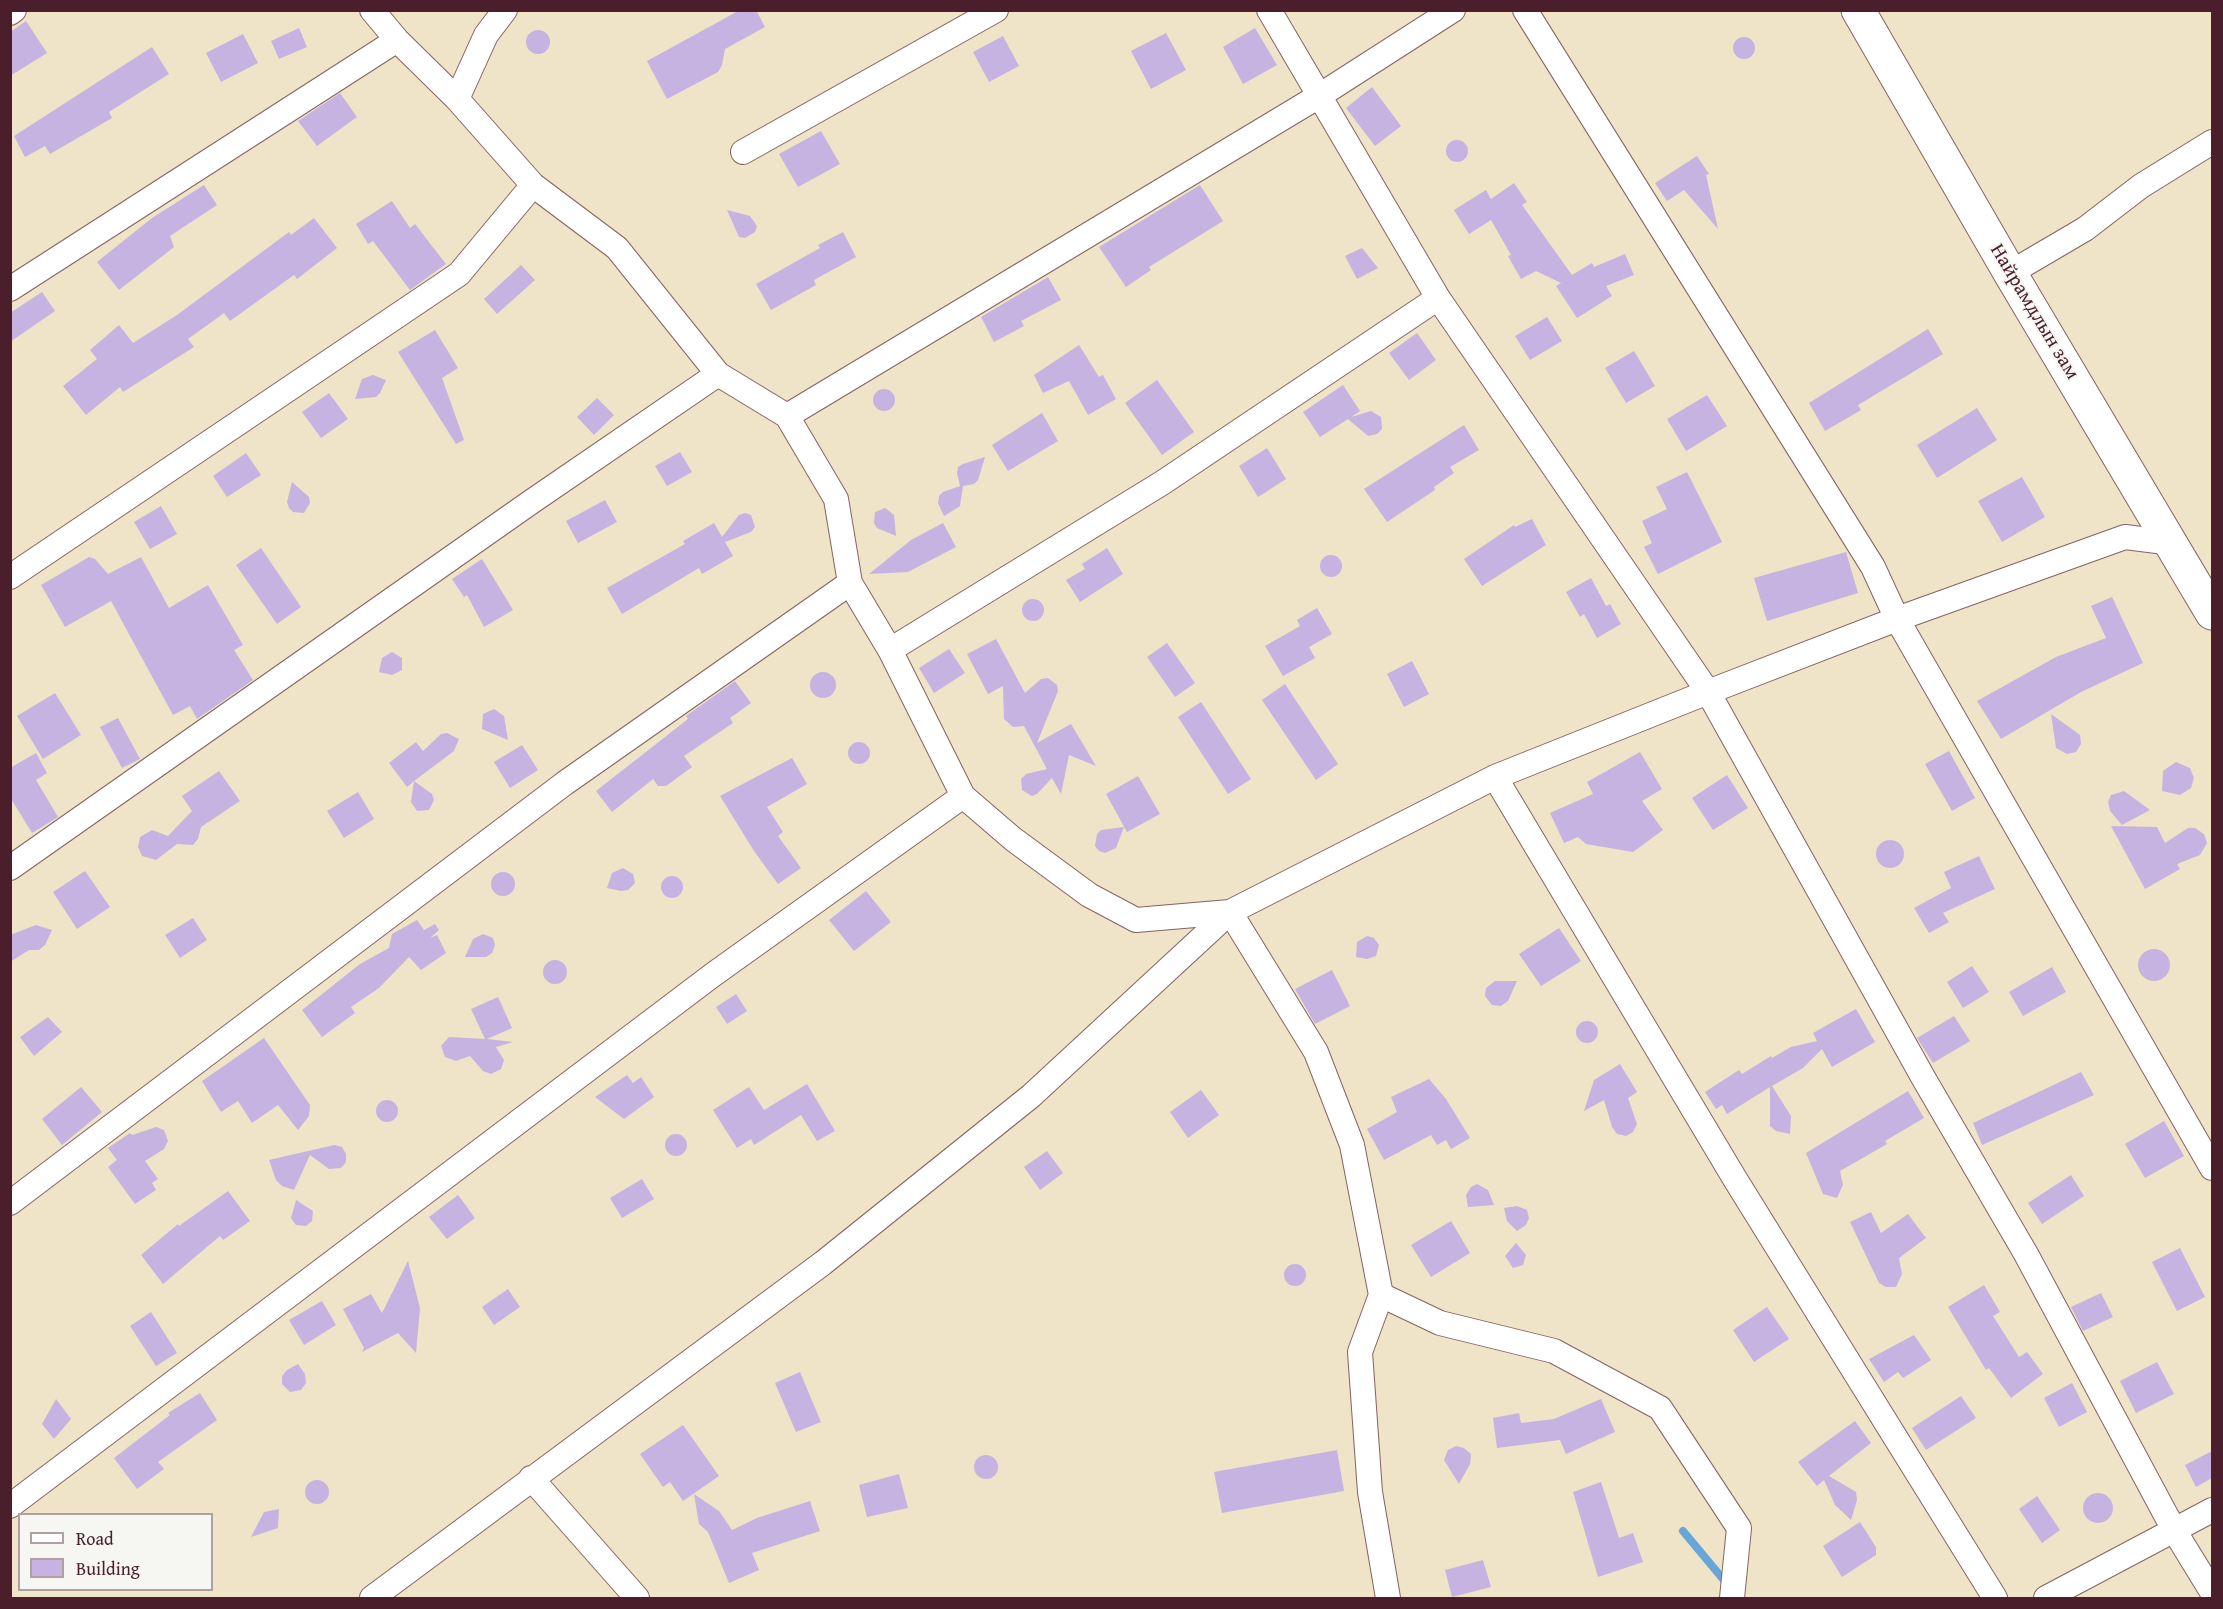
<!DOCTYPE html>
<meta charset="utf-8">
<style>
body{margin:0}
#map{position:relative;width:2223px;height:1609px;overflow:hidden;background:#efe3c8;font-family:"Gentium Book Plus",serif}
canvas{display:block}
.frame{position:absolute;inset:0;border:12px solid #4a1f2b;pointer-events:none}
.legend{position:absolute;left:18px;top:1513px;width:195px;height:78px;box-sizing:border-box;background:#f6f6f2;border:2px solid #b1a0a2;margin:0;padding:8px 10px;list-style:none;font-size:18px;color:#4a1f2b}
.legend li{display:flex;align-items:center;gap:12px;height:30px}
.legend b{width:30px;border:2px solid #b1a0a2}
</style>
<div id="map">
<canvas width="2223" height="1609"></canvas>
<div class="frame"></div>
<ul class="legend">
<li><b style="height:8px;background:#fff"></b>Road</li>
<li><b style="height:16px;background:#c7b3e1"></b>Building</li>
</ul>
</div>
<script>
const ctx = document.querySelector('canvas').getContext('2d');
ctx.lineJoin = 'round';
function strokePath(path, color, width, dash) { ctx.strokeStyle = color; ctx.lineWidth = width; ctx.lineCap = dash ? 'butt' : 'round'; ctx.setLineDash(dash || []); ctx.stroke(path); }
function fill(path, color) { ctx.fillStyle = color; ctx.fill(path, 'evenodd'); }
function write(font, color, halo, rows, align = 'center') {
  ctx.font = font + ' "Gentium Book Plus",serif'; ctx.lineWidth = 4.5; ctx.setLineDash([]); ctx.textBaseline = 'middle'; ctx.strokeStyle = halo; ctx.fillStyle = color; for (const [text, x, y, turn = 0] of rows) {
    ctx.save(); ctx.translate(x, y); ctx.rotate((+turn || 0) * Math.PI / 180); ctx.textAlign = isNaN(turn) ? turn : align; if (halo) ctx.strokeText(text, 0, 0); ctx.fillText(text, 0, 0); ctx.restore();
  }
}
const stream = new Path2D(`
 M 1683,1531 L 1728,1585`);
const building = new Path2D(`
 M 740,10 L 756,10 L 765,27 L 725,49 L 722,65 L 718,72 L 667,99 L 647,61 Z
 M 26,21 L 47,53 L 10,76 L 10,32 Z
 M 299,28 L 307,47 L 279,59 L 271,41 Z
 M 1255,28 L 1277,65 L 1243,84 L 1223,47 Z
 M526 42a12 12 0 1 1 24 0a12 12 0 1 1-24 0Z
 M 1166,33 L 1186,70 L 1151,89 L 1131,51 Z
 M 243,34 L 258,63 L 221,82 L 206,53 Z
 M 1003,36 L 1019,66 L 989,82 L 973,52 Z
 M1733 48a11 11 0 1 1 22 0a11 11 0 1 1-22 0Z
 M 152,47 L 169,74 L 109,112 L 112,118 L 50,154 L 45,146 L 25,157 L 14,136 Z
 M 1372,87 L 1401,126 L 1375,146 L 1346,108 Z
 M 340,93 L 357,117 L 317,146 L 298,121 Z
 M 821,131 L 840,164 L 798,187 L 779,154 Z
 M1446 151a11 11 0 1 1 22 0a11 11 0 1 1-22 0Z
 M 1697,156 L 1709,174 L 1706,175 L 1718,229 L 1684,190 L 1667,201 L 1655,183 Z
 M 1514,183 L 1527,202 L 1522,205 L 1572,275 L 1592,263 L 1594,267 L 1625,254 L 1634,275 L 1606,286 L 1612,296 L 1577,318 L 1556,286 L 1561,283 L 1536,271 L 1521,279 L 1508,256 L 1511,255 L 1491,220 L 1469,234 L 1454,210 L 1486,190 L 1491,199 Z
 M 204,185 L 217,205 L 170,236 L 174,247 L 119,290 L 97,262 L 152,218 Z
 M 1200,185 L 1223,221 L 1149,267 L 1151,270 L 1126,287 L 1099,247 Z
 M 392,201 L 410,228 L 415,224 L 446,264 L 410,290 L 373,241 L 368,244 L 356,224 Z
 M 727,210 L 750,216 L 757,226 L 755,232 L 745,238 L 739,237 Z
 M 314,218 L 337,248 L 297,279 L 294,275 L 230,321 L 224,313 L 188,339 L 194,347 L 123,392 L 120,387 L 86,415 L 63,386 L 97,359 L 90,350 L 119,325 L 133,343 L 177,315 L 289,232 L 291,235 Z
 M 843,232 L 856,257 L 814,280 L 816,285 L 771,310 L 756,284 L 820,248 L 818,245 Z
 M 1362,248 L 1378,268 L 1357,279 L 1345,256 Z
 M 521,265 L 535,280 L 497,314 L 484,299 Z
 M 1048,277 L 1061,300 L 1021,321 L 1024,326 L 994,342 L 981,317 Z
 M 42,292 L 55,311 L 10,342 L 10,313 Z
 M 1547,317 L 1562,341 L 1530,360 L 1515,336 Z
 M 1928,329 L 1943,354 L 1858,405 L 1861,410 L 1825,431 L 1809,403 Z
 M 435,330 L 458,368 L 442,378 L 464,440 L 456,444 L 398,352 Z
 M 1417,333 L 1436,360 L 1409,380 L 1389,353 Z
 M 1079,345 L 1099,377 L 1103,375 L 1116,399 L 1088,415 L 1069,381 L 1043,393 L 1034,375 Z
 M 1634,351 L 1655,386 L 1626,403 L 1605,368 Z
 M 373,375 L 386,380 L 380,393 L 376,397 L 355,399 L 362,379 Z
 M 1157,380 L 1194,432 L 1162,455 L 1125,403 Z
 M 1343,385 L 1360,411 L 1351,417 L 1371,411 L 1381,417 L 1382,429 L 1377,434 L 1368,436 L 1348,419 L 1320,437 L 1303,412 Z
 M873 400a11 11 0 1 1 22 0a11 11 0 1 1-22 0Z
 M 329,393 L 348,419 L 321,438 L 302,412 Z
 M 1707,395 L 1727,426 L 1686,451 L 1667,419 Z
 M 597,398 L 614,415 L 594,435 L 577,417 Z
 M 1977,408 L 1997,440 L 1937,478 L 1917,445 Z
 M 1042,413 L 1058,441 L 1008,471 L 992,445 Z
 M 1464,425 L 1479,450 L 1450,467 L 1454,473 L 1434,487 L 1435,490 L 1387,522 L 1364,489 Z
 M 1267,448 L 1286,479 L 1258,497 L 1239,466 Z
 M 680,452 L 692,472 L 667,486 L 655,466 Z
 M 246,453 L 261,475 L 227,497 L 213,476 Z
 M 985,457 L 978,480 L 974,484 L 963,486 L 960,506 L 944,516 L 938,503 L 939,496 L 943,492 L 960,486 L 957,473 L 958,467 L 963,464 Z
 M 1687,472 L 1722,542 L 1658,574 L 1644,547 L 1652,543 L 1642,521 L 1667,509 L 1656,487 Z
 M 2022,477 L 2045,517 L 2002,542 L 1978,501 Z
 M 292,482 L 309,497 L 310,503 L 304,513 L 293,512 L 289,508 L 287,502 Z
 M 605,500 L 617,522 L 578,543 L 566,521 Z
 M 161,506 L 177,534 L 150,549 L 134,522 Z
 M 885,508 L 894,515 L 896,536 L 877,528 L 874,523 L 875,512 Z
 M 745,513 L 751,515 L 755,527 L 751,532 L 725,542 L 733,556 L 702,574 L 699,568 L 622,614 L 607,588 L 685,544 L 683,541 L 714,523 L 722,537 L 739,515 Z
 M 1532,519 L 1546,545 L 1482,586 L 1464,559 L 1514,525 L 1515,527 Z
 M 943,523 L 956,547 L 908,572 L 869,574 L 911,540 Z
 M 261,548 L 301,607 L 277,624 L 236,565 Z
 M 1107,548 L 1123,574 L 1080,602 L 1066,580 L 1085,569 L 1082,564 Z
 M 1846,552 L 1858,593 L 1767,621 L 1754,578 Z
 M1320 566a11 11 0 1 1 22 0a11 11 0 1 1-22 0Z
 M 89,557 L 95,559 L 108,574 L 141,557 L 169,608 L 208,585 L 243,645 L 234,650 L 253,680 L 197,719 L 190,706 L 173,715 L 111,601 L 65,627 L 41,585 Z
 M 482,559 L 513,610 L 484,627 L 467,595 L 464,597 L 452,579 Z
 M 1591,578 L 1606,606 L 1610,604 L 1621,624 L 1597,638 L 1584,614 L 1580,617 L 1566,592 Z
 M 2112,597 L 2143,663 L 2081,692 L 2001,739 L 1977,701 L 2056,657 L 2106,638 L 2091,606 Z
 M1022 610a11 11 0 1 1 22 0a11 11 0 1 1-22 0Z
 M 1317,608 L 1332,634 L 1309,647 L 1315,658 L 1283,676 L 1265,646 L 1300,626 L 1297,620 Z
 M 996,639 L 1025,693 L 1041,679 L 1048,678 L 1057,685 L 1058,691 L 1037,743 L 1071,724 L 1096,766 L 1069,755 L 1061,794 L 1052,778 L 1037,794 L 1032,796 L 1022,790 L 1021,779 L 1026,774 L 1047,769 L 1024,726 L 1013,727 L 1004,719 L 1003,686 L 988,694 L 967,654 Z
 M 1167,643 L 1195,683 L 1175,697 L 1147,657 Z
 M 949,649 L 965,673 L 934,693 L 919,668 Z
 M 392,652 L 402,658 L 402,670 L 392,675 L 379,672 L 382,658 Z
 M 1412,661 L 1429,694 L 1404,707 L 1387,674 Z
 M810 685a13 13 0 1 1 26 0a13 13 0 1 1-26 0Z
 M 735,681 L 751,703 L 730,718 L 733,723 L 684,756 L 692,767 L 666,786 L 658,786 L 653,779 L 612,812 L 596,791 L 688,719 L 686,716 Z
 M 1285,684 L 1338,764 L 1316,780 L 1262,700 Z
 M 55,693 L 81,735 L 43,759 L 17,716 Z
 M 1201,702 L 1251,779 L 1228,794 L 1178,717 Z
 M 494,709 L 504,716 L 508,740 L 482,729 L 483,714 Z
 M 2051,714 L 2080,735 L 2081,744 L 2076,752 L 2067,754 L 2056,748 Z
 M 118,718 L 140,759 L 122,768 L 100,727 Z
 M 447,733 L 459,739 L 454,751 L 414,781 L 432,794 L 434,800 L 429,810 L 417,811 L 411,802 L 414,781 L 407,787 L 389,763 L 416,742 L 423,751 L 441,734 Z
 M848 753a11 11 0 1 1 22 0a11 11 0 1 1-22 0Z
 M 522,745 L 538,770 L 510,788 L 494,762 Z
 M 1949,751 L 1975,798 L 1952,811 L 1925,764 Z
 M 1640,752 L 1662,789 L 1642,801 L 1663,830 L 1633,852 L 1586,844 L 1578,837 L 1564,843 L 1550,813 L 1593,794 L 1587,782 Z
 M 36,753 L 47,773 L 36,780 L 58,817 L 32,833 L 10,797 L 10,768 Z
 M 792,758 L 807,784 L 767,807 L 783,832 L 778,836 L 801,868 L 778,884 L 754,851 L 720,796 Z
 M 2176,762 L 2190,768 L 2194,778 L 2191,788 L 2180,795 L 2162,791 L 2163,771 Z
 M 219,771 L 240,801 L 201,827 L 198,839 L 193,845 L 177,844 L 156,860 L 142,856 L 138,847 L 140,837 L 152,830 L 168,836 L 192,811 L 182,796 Z
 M 1727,775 L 1748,808 L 1713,830 L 1692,798 Z
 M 1138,776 L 1160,814 L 1127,832 L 1106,794 Z
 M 2124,791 L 2150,810 L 2122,825 L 2110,811 L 2108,802 L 2111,795 Z
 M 358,792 L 374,819 L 344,838 L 327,811 Z
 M 2111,826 L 2157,827 L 2165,843 L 2188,828 L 2195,828 L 2204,834 L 2207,843 L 2200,855 L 2177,864 L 2180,869 L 2145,889 Z
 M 1124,827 L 1116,848 L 1105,853 L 1099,851 L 1095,846 L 1097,834 L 1101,830 Z
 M1876 854a14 14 0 1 1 28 0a14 14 0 1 1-28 0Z
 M 1979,856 L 1995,889 L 1943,913 L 1949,922 L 1929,933 L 1914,908 L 1951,888 L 1944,872 Z
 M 623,868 L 633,874 L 635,883 L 628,890 L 621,891 L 607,888 L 612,873 Z
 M 85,871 L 110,907 L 77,929 L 53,892 Z
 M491 884a12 12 0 1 1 24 0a12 12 0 1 1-24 0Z
 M661 887a11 11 0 1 1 22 0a11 11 0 1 1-22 0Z
 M 866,891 L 891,922 L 854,951 L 829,920 Z
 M 193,918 L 207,940 L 180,958 L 165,935 Z
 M 417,920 L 424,930 L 435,924 L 439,930 L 430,938 L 437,935 L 446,953 L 421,970 L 409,957 L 379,988 L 351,1007 L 355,1013 L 322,1037 L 302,1010 L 360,964 L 389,948 L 392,934 Z
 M 36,925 L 52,930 L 45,945 L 39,950 L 29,950 L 10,962 L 10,935 Z
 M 1559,928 L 1581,961 L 1541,986 L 1519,954 Z
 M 483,934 L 493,938 L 495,945 L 492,953 L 486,957 L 465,957 L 473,939 Z
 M 1367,936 L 1374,938 L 1379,945 L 1376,956 L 1367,959 L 1356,957 L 1357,942 Z
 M2138 965a16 16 0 1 1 32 0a16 16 0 1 1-32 0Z
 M543 972a12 12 0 1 1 24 0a12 12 0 1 1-24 0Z
 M 1972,966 L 1989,992 L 1963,1008 L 1947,982 Z
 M 2052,967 L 2066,992 L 2023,1016 L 2009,992 Z
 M 1332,970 L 1350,1006 L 1315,1024 L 1295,989 Z
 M 1495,981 L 1517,981 L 1508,1001 L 1501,1006 L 1492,1005 L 1485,996 L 1486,988 Z
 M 736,994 L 747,1011 L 727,1024 L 716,1007 Z
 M 498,997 L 512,1028 L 487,1039 L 513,1042 L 496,1047 L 504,1060 L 501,1069 L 491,1074 L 483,1071 L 470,1056 L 456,1061 L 445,1057 L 441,1046 L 449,1037 L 485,1039 L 471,1009 Z
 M 1856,1009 L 1875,1042 L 1832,1067 L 1822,1049 L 1803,1068 L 1772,1086 L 1791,1116 L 1790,1134 L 1776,1131 L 1770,1126 L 1770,1087 L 1727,1114 L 1722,1105 L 1716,1109 L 1705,1092 L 1739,1070 L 1742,1074 L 1771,1056 L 1772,1058 L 1791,1047 L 1817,1041 L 1813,1033 Z
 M 1954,1016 L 1970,1041 L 1933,1063 L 1917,1038 Z
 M 48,1017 L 62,1032 L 34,1056 L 20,1037 Z
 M1576 1032a11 11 0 1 1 22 0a11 11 0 1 1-22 0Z
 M 264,1038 L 310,1105 L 309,1116 L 298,1130 L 278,1105 L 252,1123 L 238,1101 L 221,1112 L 202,1081 Z
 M 1620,1064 L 1637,1092 L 1628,1098 L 1637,1124 L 1633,1132 L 1626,1136 L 1617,1134 L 1612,1127 L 1604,1100 L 1584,1111 L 1594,1080 Z
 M 2081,1072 L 2094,1095 L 1982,1145 L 1973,1123 Z
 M 627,1075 L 633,1083 L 641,1077 L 654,1097 L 624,1119 L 595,1097 Z
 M 1429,1079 L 1446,1099 L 1470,1138 L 1451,1149 L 1446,1140 L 1437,1145 L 1431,1135 L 1384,1160 L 1367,1129 L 1397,1112 L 1391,1097 Z
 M 807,1084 L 835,1131 L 817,1141 L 801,1115 L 754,1145 L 751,1139 L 737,1148 L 713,1110 L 749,1087 L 764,1110 Z
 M 81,1087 L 102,1112 L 62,1145 L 42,1119 Z
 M 1201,1090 L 1219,1115 L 1188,1138 L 1170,1112 Z
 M 1908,1091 L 1924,1118 L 1885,1141 L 1887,1144 L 1840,1171 L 1843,1185 L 1837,1198 L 1823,1194 L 1806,1153 Z
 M376 1111a11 11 0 1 1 22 0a11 11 0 1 1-22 0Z
 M 2164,1121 L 2184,1156 L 2145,1178 L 2125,1144 Z
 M 156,1127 L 164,1130 L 168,1141 L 164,1149 L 145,1161 L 158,1179 L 152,1183 L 156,1190 L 135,1204 L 108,1167 L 117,1160 L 108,1148 L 130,1133 L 132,1135 Z
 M665 1145a11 11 0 1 1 22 0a11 11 0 1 1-22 0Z
 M 334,1145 L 342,1147 L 346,1154 L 346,1162 L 341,1168 L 329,1169 L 310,1155 L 294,1190 L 282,1186 L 276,1180 L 269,1160 Z
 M 1047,1151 L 1063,1173 L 1040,1190 L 1024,1167 Z
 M 2071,1175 L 2084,1196 L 2042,1224 L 2028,1203 Z
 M 642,1179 L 654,1199 L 622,1218 L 610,1198 Z
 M 1477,1184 L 1488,1190 L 1494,1205 L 1468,1207 L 1466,1195 L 1471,1187 Z
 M 228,1191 L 250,1221 L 223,1240 L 220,1236 L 163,1284 L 141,1255 L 178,1224 L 179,1226 Z
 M 458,1195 L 475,1218 L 447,1239 L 429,1217 Z
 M 296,1200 L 313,1211 L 312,1221 L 306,1226 L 296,1225 L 291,1218 Z
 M 1517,1206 L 1527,1210 L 1529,1218 L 1526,1225 L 1517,1231 L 1507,1221 L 1504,1208 Z
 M 1871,1212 L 1881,1233 L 1908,1214 L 1926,1238 L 1899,1258 L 1902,1274 L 1896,1287 L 1886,1287 L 1879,1283 L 1850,1222 Z
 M 1451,1221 L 1470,1253 L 1431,1277 L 1411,1245 Z
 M 1516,1243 L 1526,1255 L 1523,1265 L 1513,1268 L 1505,1256 Z
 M 2180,1248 L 2205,1297 L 2177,1311 L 2152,1262 Z
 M 408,1261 L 420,1308 L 416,1353 L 398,1333 L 362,1352 L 364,1348 L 343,1309 L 371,1294 L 382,1313 Z
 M1284 1275a11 11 0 1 1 22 0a11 11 0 1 1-22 0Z
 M 1984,1285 L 2000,1312 L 1993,1316 L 2019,1357 L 2027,1352 L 2043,1374 L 2011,1398 L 1989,1368 L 1986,1370 L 1948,1307 Z
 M 508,1289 L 520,1307 L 494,1325 L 482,1307 Z
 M 2101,1293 L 2113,1317 L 2083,1331 L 2071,1307 Z
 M 322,1301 L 336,1325 L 304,1345 L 289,1320 Z
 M 1767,1307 L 1789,1339 L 1754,1362 L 1733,1330 Z
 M 151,1312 L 177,1353 L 156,1366 L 130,1326 Z
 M 1914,1335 L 1931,1360 L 1903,1378 L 1898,1372 L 1884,1382 L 1869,1359 Z
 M 2157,1362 L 2174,1394 L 2136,1413 L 2120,1381 Z
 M 298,1364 L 305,1374 L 306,1383 L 301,1390 L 290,1392 L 282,1384 L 282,1376 L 287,1370 Z
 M 800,1372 L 821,1422 L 796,1432 L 775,1383 Z
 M 2072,1383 L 2087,1412 L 2059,1427 L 2044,1398 Z
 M 200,1393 L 217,1420 L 158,1462 L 164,1469 L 137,1489 L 114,1458 L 170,1415 L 168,1413 Z
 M 1961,1396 L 1976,1418 L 1926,1450 L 1912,1428 Z
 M 56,1399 L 71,1419 L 54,1439 L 42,1424 Z
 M 1601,1399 L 1615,1432 L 1566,1454 L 1560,1440 L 1497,1448 L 1493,1418 L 1519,1413 L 1521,1423 L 1554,1419 Z
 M 1855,1421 L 1871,1443 L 1829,1476 L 1856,1492 L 1857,1500 L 1851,1520 L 1835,1505 L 1824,1480 L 1817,1486 L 1798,1462 Z
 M 683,1425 L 719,1476 L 683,1501 L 670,1482 L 663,1487 L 640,1454 Z
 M 1456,1446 L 1464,1448 L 1471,1454 L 1470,1464 L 1459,1484 L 1444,1460 L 1448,1450 Z
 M 1337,1450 L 1344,1491 L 1222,1513 L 1214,1472 Z
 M 2212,1451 L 2212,1478 L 2196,1487 L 2185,1465 Z
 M974 1467a12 12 0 1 1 24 0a12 12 0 1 1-24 0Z
 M 899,1474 L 908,1508 L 867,1517 L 859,1485 Z
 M305 1492a12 12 0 1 1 24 0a12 12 0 1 1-24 0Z
 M 1601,1482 L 1619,1538 L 1633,1533 L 1643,1562 L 1598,1577 L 1573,1492 Z
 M2083 1508a15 15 0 1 1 30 0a15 15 0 1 1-30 0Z
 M 694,1494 L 719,1511 L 732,1530 L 757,1518 L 810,1501 L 820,1531 L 752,1553 L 759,1570 L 729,1583 L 708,1532 L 699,1524 Z
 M 2037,1496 L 2060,1530 L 2042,1543 L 2019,1509 Z
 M 279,1509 L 278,1528 L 251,1537 L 264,1512 Z
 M 1860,1522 L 1876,1547 L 1876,1555 L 1842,1577 L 1823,1546 Z
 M 1483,1560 L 1491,1587 L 1452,1597 L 1445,1570 Z`);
const minor = new Path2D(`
 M 372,10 L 397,40 L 457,99 L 533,185 L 617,248 L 718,374 L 787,416 L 836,499 L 850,583 L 890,650 L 963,796 L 1013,839 L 1089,895 L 1136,920 L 1230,912
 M 1269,10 L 1438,298 L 1708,692 L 1924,1079 L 2026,1254 L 2174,1530 L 2212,1592
 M 1525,10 L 1873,567 L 1897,619 L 2212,1168
 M 10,13 L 14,10
 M 457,99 L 486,35 L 505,10
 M 743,152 L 996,10
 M 2010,273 L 2085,229 L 2141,186 L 2212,142
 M 10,289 L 397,40
 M 787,416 L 1319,96 L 1453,10
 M 10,577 L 459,274 L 533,185
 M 890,650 L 1162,483 L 1438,298
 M 1495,777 L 1735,1179 L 1995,1598
 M 10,868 L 531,502 L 718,374
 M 1230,912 L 1316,1052 L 1352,1145 L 1381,1295 L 1360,1352 L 1370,1492 L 1388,1598
 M 10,1203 L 565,783 L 850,583
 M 1381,1295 L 1440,1323 L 1554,1351 L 1660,1408 L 1739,1528 L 1732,1598
 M 531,1478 L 637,1598
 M 10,1506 L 714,974 L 963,796
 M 372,1598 L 823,1263 L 1031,1096 L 1230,912 L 1495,777 L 1708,692 L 1897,619 L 2125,537 L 2173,543
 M 2046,1598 L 2212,1510`);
const secondary = new Path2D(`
 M 1858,10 L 2010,273 L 2212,613`);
const streetNames = [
 ["Найрамдлын зам",2034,312,59]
];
strokePath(stream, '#68a6da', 8);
fill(building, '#c7b3e1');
strokePath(minor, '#846462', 26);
strokePath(secondary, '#846462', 35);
strokePath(minor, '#fff', 24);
strokePath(secondary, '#fff', 33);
write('20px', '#4a1f2b', '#f6f6f2', streetNames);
</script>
